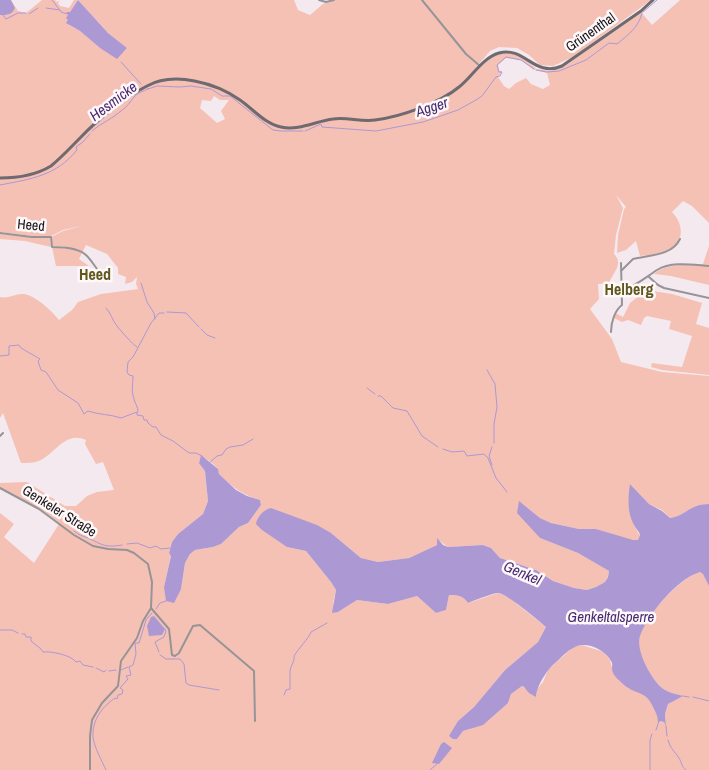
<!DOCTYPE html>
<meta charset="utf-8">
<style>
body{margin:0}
canvas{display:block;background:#f4e9ee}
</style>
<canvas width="709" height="770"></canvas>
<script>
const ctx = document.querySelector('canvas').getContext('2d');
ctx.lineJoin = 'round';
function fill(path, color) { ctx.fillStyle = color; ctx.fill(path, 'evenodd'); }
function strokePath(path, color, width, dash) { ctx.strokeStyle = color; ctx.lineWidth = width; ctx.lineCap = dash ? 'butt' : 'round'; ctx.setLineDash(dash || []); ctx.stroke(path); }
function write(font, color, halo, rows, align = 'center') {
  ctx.font = font + ' "Archivo Narrow",sans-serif'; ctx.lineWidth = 5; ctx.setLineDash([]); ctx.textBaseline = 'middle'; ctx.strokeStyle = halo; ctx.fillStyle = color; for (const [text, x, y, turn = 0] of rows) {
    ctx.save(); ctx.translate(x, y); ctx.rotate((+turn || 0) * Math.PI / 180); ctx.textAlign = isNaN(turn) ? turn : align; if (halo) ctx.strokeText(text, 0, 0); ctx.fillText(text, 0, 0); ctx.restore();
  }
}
const green = new Path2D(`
 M 11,0 L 18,11 L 26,13 L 42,0 L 55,0 L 57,2 L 60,0 L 58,3 L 60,6 L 69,8 L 74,0 L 78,0 L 70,12 L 66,13 L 68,15 L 69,25 L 80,31 L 100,48 L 119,56 L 127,48 L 108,33 L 78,0 L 294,0 L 298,10 L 310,15 L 323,4 L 335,0 L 651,0 L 573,57 L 553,66 L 540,65 L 529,55 L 517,48 L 499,47 L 490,51 L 461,85 L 447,94 C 453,91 459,88 464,84 C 479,70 493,47 516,55 C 523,58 530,64 536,68 L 534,70 L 521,60 L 506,58 L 498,65 L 499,71 L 502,71 L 498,77 L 504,86 L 509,89 L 516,83 L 526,78 L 531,84 L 543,89 L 550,85 L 547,73 L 535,70 L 537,69 L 551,71 L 565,66 L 641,12 L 652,25 L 680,0 L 709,0 L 709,223 L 692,206 L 683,201 L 672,212 C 683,223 685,240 671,249 C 663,254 650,255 640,256 L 636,241 L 626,250 L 617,253 L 618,235 L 624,209 L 626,207 L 616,195 L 623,208 L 616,235 L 614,254 C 624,264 613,273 609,283 L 598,284 L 599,299 L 590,309 L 612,339 L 621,362 L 662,372 L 709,376 L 709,504 C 689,504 686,516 670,518 L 662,510 L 649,504 L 630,484 L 634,525 L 640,536 L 638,540 L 633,541 L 596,529 L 579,529 L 551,523 L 540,518 L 520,502 L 540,538 L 578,553 L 609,571 L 608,576 L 605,582 L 596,587 L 587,590 L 574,588 L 553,581 L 536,570 L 500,558 L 491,548 L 483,545 L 448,547 L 437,539 L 437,545 L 409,558 L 378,562 L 361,558 L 331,533 L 271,508 L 287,547 L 306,551 L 331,582 L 336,590 L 333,603 L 338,612 L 357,600 L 388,604 L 417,596 L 436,613 L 446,610 L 449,595 C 458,595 463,596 468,603 L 498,593 L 508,597 L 546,627 L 538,642 L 505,670 L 474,707 L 458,721 L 457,739 L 463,731 L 470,729 L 508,703 L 511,694 L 522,686 L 535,696 L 536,690 L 543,682 L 548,670 L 573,647 L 582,645 L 604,652 L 610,660 L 612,668 L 628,688 L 636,690 L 647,697 L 652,703 L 660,721 L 664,722 L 666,725 L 665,714 L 668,704 L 682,696 C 675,694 666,692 661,687 C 650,676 637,655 639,639 C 643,618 679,578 700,572 L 703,573 L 709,586 L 709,770 L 0,770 L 0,513 L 14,524 L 4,537 L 34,563 L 59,524 L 39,509 L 0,488 L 0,483 L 27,482 L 65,506 L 76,506 L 87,496 L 97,492 L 114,490 L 103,462 L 96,464 L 85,444 L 86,440 C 66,431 57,451 41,460 C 35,463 28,463 21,463 L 3,413 L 0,418 L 0,297 C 8,299 16,293 24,294 C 36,296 51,310 59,320 L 72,310 L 78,302 L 101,294 L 138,289 L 136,284 L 137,277 L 132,282 L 125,284 L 126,277 L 118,274 L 118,268 L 107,254 L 86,245 L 79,259 L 89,266 L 56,266 L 52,247 L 70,249 L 64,246 L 52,246 L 51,237 L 63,231 L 82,226 L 63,230 L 51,236 L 32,236 L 0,232 L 0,15 L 8,15 L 15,8 ZM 214,96 L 220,100 L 229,100 L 221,111 L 225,119 L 217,123 L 200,108 L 202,100 L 211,101 ZM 201,456 C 207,459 213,463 217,468 C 218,470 218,473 220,475 C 232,487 243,495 260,500 L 261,505 L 248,523 L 239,527 L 221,544 L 213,547 L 195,550 L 190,554 L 185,563 L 181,589 L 164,587 L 171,555 L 169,553 L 172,542 L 178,534 L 203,514 L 208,501 L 205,471 L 199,462 Z
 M 0,234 L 50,238 L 51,247 L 25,241 L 0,239 Z
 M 709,246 L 709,285 L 671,276 L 654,274 C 666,263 688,265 703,264 Z
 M 646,290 L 672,294 L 702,303 L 696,324 L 709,328 L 709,375 L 662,370 L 651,367 L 652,363 L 682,367 L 692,336 L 669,329 L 671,321 L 647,316 L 644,318 L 641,325 L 628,320 L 622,322 L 614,318 L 615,313 L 623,317 L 630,303 Z`);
const water = new Path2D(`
 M 0,0 L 11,0 L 15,8 C 12,15 7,15 0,15 Z
 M 78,0 L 108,33 L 127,48 L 117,59 L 100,48 L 80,31 L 66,23 L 68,20 L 66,18 L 68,15 L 66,12 L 70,12 Z
 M 201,455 L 218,469 L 219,474 L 236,490 L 247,496 L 260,500 L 261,505 L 248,523 L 239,527 L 221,544 L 213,547 L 195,550 L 190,554 L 185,563 L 181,589 L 174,603 L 166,601 L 164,587 L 171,556 L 169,553 L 172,542 L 178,534 L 203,514 L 208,501 L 205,471 L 199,463 Z
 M 630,484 L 649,504 L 662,511 L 670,518 C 686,516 689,504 709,504 L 709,586 L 703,574 L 700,572 C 677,579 648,614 640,636 C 635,650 652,682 665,690 C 670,693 677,694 683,696 L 668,704 L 665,714 L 666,726 L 664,722 L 660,721 L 658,724 C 658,717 657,715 654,709 C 646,689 636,696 623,684 C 618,679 613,676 612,669 C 612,665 613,664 611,661 C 605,650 587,641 575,647 C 567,650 560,659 554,664 C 547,670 536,687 536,697 L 529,693 L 524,687 L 522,686 L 511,694 L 508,703 L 483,725 L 463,731 L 457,739 L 453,739 L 449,736 L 458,721 L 474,707 L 505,670 L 538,642 L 546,627 C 538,620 506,593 498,593 C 493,593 473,601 468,603 C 463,596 459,595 449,595 L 446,610 L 436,613 L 417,596 L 388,604 L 357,600 L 338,612 L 332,613 L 336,590 L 331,582 L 306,551 L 287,547 L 262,530 L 256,524 C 257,517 264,509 271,508 L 317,525 L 331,533 L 361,558 L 378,562 L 409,558 L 437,545 L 437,538 L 443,545 L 448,547 L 483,545 L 491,548 L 500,558 L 536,570 L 553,581 L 574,588 L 587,590 L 596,587 L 605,582 L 608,577 L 609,571 L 578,553 L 540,538 L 517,513 L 519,501 L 540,518 L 551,523 L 579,529 L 596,529 L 633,540 L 638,540 L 640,535 C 639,531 636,529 634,525 C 627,513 628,497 630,484 Z
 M 154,616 L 165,629 L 162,635 L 149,636 L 147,626 L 151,617 Z
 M 444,742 L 452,748 L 439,764 L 432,763 L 441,744 Z`);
const stream = new Path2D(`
 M 52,0 L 59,9
 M 46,8 L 60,10 L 61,12 L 67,14
 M 643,12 L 657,0
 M 29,14 L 38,8
 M 3,15 L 6,19 L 18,13 L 26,13
 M 121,62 L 141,84
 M 536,70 L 547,72 L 559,71 L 586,60 L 609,43 L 617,44 C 628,35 639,27 642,13
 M 147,88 L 148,89 L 157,86 L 180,87 L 191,86 L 211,89 L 222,96 L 230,96 L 273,130 L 281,131 L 303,131
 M 92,131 C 101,123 112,119 121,111 C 127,107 130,102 134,97 C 137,93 144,91 148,89
 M 305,131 L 321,124 L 322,127 L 376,131 L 423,122 L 458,110 L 476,100 L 482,96 L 496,77 L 500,76 L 502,72 L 499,72 L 497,65 L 506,57 L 521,60 L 534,69
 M 0,185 C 31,179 56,176 77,150 L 76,147 L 83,142 L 90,134
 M 141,283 L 147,302 L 154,313 L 155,319
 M 106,308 C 111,313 112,320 117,326 C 121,331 132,344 137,347
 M 167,312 L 186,313 L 199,327
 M 201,329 L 207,335 L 215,338
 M 0,356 L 9,355 L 9,346 L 19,345 L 21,348 L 40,359 L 38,361 L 41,370 L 46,372 L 58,390 L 78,403 L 84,414 L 88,411 C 99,415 110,414 121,418 L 137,412 L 137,415 L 143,416 L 144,420 L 147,420 L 148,423 L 153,427 L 156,427 L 161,435 L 173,441 L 189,453 L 196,453 L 202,456
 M 487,370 L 495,384 L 497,407 L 494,424 L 494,443
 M 367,388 L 375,394
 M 378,396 L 381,396 L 393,408 L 407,411 L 422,436 L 438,447
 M 138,412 C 138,406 135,404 134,399 C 131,391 133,385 133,376 L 129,375 L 127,372 L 128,362 L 133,357 L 151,323 L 159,313 L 164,313
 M 492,447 L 489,456 L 492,465
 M 443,449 L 452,452 L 464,451 L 467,456 L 484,454 L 488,458 L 496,478 L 507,492
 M 209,463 L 217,456 L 222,455 L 226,449 L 230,447 L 243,445 L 253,439
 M 74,531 C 79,535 82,536 88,538 C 103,545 105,548 122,545
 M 127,544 L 137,543 L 150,548 L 156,546 L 161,549 L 170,548
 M 156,609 L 160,603 L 166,601
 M 0,630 L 12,630 L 18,633
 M 22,634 L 25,634 L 26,637 L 31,637 L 31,641 L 41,649 L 43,652 C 51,651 71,655 76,662 L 80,661 L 83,665 L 93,667
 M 159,652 L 155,642 L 164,637 L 166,631 L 165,629
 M 160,655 L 166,659 L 180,659 L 184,664 L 186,683 L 189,685 L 219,690
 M 96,668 L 104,672 L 106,670
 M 121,670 L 128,667
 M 109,671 L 116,670
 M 284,695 L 286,690 L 290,689 C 290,683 290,678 290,672 C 290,666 295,662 294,656 C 298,649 309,638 311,632 L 327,623
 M 683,696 L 689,697
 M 693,697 L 709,701
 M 666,726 L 667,736
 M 656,730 L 658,724
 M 668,740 C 670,748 675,752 679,758 C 682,763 681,766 686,770
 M 106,770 C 102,761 94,747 93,737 C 92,720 102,707 115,698 L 117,699 L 118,695 L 122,694 L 123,690 L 120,688 L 128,679 L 126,676 L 131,675 L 129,667 L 133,665 L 136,654 L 135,643 L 139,643 L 146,620 L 152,613
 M 430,770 L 437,764
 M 650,770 L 650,740 L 652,734`);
const street = new Path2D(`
 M 319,0 L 326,2 L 334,0
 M 422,0 L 466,54 L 480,66
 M 0,233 L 32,237 L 51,237 L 52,247 C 62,247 80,248 87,256 C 94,263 97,272 106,278
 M 621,271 L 633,259 C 649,255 672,256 680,239
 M 649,277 L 658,285 L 664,288 L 709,298
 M 623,290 C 636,286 646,277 657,270 C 672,261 693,265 709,266
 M 611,332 C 611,322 615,310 622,305 L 621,263
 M 0,436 L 3,433
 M 0,488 L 39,509 L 74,535 L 93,546 L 108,549 L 127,550 L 134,553 L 148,564 L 152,582 L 151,608
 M 151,608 L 169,629 L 172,655 L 175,656 L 179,653 L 193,626 L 200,625 L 254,671 L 255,721
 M 90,770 L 90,736 L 92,720 L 102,703 L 118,686 L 121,661 L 137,638 L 143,621 L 151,608`);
const secondary = new Path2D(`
 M 0,178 C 18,178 36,175 51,166 C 62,157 71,147 81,137 C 96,121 127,96 147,86 C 174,71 216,83 240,100 C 253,109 265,124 281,127 C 299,131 316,121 333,119 C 347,117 361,122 375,120 C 400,117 440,103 459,87 C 472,77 482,58 499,53 C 525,46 534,78 562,66 L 641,11 L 653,0`);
const streetNames = [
 ["Grünenthal",591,33,-35],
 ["Heed",31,226,5],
 ["Genkeler Straße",59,512,32]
];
const waterNames = [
 ["Hesmicke",114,102,-37],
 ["Agger",432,108,-18],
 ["Genkel",522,574,23],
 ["Genkeltalsperre",611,618]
];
const quarterNames = [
 ["Heed",95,276],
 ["Helberg",629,291]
];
fill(green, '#f6c1b5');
fill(water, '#ac98d3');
strokePath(stream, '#ac98d3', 1);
strokePath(street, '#979497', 2);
strokePath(secondary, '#6e6a6f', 3);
write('14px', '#161314', '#fef8fb', streetNames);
write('italic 15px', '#472a70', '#fef8fb', waterNames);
write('bold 16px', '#60591d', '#fef8fb', quarterNames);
</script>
